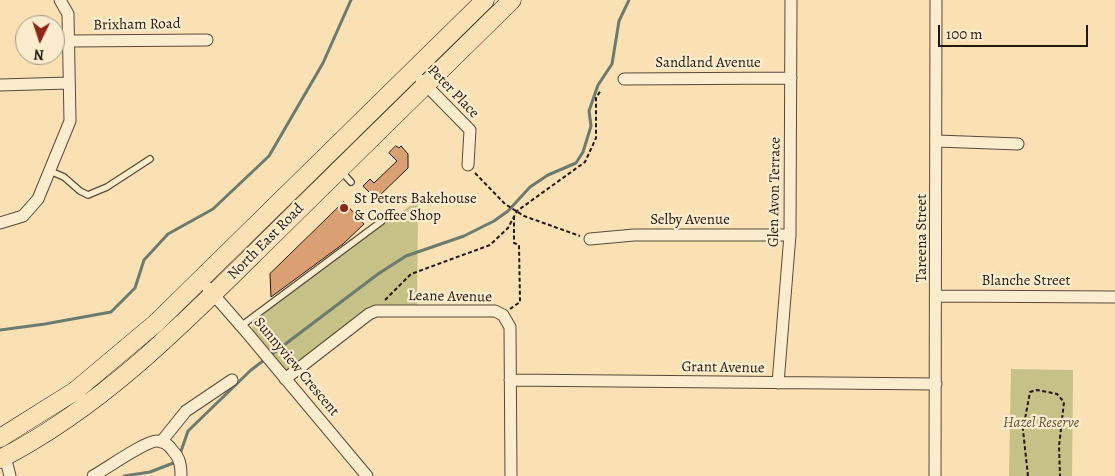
<!DOCTYPE html>
<style>
body{margin:0}
#map{position:relative;width:1115px;height:476px;overflow:hidden;background:#f9e1b4;font-family:Alegreya,serif}
canvas{display:block}
.north{position:absolute;left:15px;top:15px;width:50px;height:50px;box-sizing:border-box;background:#fbecce;border:1px solid #a49782;border-radius:50%;rotate:184deg;font-size:14px;font-weight:700;line-height:20px;text-align:center;color:#221810}
.north::after{content:'';display:block;margin:auto;width:18px;height:22px;background:#8f2418;clip-path:polygon(50% 0,100% 100%,50% 72%,0 100%)}
.scale{position:absolute;left:938px;top:25px;width:150px;height:22px;box-sizing:border-box;border:2px solid #221810;border-top:0;padding-left:6px;font-size:15px;line-height:18px;white-space:nowrap;color:#221810;-webkit-text-stroke:4px #fbecce;paint-order:stroke}
</style>
<div id="map">
<canvas width="1115" height="476"></canvas>
<div class="north">N</div>
<div class="scale">100 m</div>
</div>
<script>
const ctx = document.querySelector('canvas').getContext('2d');
ctx.lineJoin = 'round';
function fill(path, color) { ctx.fillStyle = color; ctx.fill(path, 'evenodd'); }
function strokePath(path, color, width, dash) { ctx.strokeStyle = color; ctx.lineWidth = width; ctx.lineCap = dash ? 'butt' : 'round'; ctx.setLineDash(dash || []); ctx.stroke(path); }
function write(font, color, halo, rows, align = 'center') {
  ctx.font = font + ' Alegreya,serif'; ctx.lineWidth = 4.5; ctx.setLineDash([]); ctx.textBaseline = 'middle'; ctx.strokeStyle = halo; ctx.fillStyle = color; for (const [text, x, y, turn = 0] of rows) {
    ctx.save(); ctx.translate(x, y); ctx.rotate((+turn || 0) * Math.PI / 180); ctx.textAlign = isNaN(turn) ? turn : align; if (halo) ctx.strokeText(text, 0, 0); ctx.fillText(text, 0, 0); ctx.restore();
  }
}
const green = new Path2D(`
 M 418,200 L 417,310 L 376,311 L 285,379 L 248,334 L 263,310 Z
 M 1011,369 L 1073,370 L 1072,476 L 1009,476 Z`);
const stream = new Path2D(`
 M 0,330 L 45,324 L 111,312 L 135,288 L 144,260 L 168,234 L 213,209 L 269,156 L 323,63 L 351,0
 M 179,457 L 188,431 L 251,370 L 378,274 L 406,256 L 464,236 L 494,221 L 508,211 L 530,187 L 548,175 L 576,163 L 583,152 L 591,126 L 589,111 L 598,85 L 612,64 L 619,21 L 629,0
 M 124,476 L 150,472 L 176,462`);
const building = new Path2D(`
 M 396,146 L 399,148 L 401,146 L 408,154 L 408,168 L 376,199 L 363,186 L 370,179 L 374,183 L 397,161 L 389,153 Z
 M 344,202 L 364,224 L 343,244 L 271,297 L 270,274 Z`);
const path = new Path2D(`
 M 475,173 L 505,204 L 524,216 L 580,236
 M 385,300 L 411,274 L 490,245 L 508,228 L 517,211 L 585,162 L 596,138 L 596,98 L 601,90
 M 510,309 L 520,302 L 519,245 L 514,243 L 514,216
 M 1028,476 L 1023,430 L 1030,392 L 1037,390 L 1057,394 L 1064,402 L 1059,446 L 1060,476`);
const service = new Path2D(`
 M 50,171 L 64,177 L 80,191 L 88,195 L 107,187 L 150,159
 M 341,171 L 351,182
 M 241,326 L 382,221`);
const minor = new Path2D(`
 M 68,41 L 207,40
 M 624,79 L 791,78
 M 421,80 L 470,130 L 468,165
 M 0,85 L 68,83
 M 937,141 L 1018,144
 M 0,223 L 23,216 L 38,199 L 70,121 L 68,14 L 60,0
 M 590,239 L 634,235 L 790,235
 M 200,279 L 248,334 L 367,476
 M 937,296 L 1115,297
 M 285,379 L 369,314 L 376,311 L 495,311 L 503,315 L 510,327 L 511,476
 M 510,380 L 936,384
 M 778,383 L 790,235 L 791,0
 M 161,442 L 186,411 L 232,380
 M 5,456 L 10,476
 M 93,476 C 106,469 145,441 157,441 C 164,441 169,445 173,451 C 180,458 181,466 181,476
 M 935,476 L 936,0`);
const primary = new Path2D(`
 M 0,438 L 75,391 L 156,323 L 485,0
 M 0,459 C 104,406 187,320 269,239 C 350,160 431,79 512,0`);
const markers = [
 [344,208,5,"#8f2418"]
];
const streetNames = [
 ["Brixham Road",137,25,-1],
 ["Sandland Avenue",708,63],
 ["Peter Place",453,92,46],
 ["Glen Avon Terrace",775,192,-89],
 ["Selby Avenue",690,220],
 ["Tareena Street",922,238,-90],
 ["North East Road",266,242,-45],
 ["Blanche Street",1026,281],
 ["Leane Avenue",450,297,1],
 ["Sunnyview Crescent",296,367,50],
 ["Grant Avenue",723,368,1]
];
const poiNames = [
 ["St Peters Bakehouse",354,199],
 ["& Coffee Shop",354,216]
];
const parkNames = [
 ["Hazel Reserve",1041,423]
];
fill(green, '#c5c187');
strokePath(stream, '#6c7b6f', 3);
fill(building, '#daa073');
strokePath(building, '#221810', 1);
strokePath(service, '#584a39', 8);
strokePath(minor, '#584a39', 13);
strokePath(primary, '#221810', 19);
strokePath(path, '#221810', 2, [4, 2.5]);
strokePath(service, '#fbecce', 5.5);
strokePath(minor, '#fbecce', 11);
strokePath(primary, '#f9e1b4', 18);
for (const [x, y, r, color] of markers) { const dot = new Path2D(); dot.arc(x, y, r, 0, 2 * Math.PI); ctx.fillStyle = color; ctx.fill(dot); strokePath(dot, '#fbecce', 2); }
write('15px', '#221810', '#fbecce', streetNames);
write('15px', '#221810', '#fbecce', poiNames, 'left');
write('italic 15px', '#5b533a', '#fbecce', parkNames);
</script>
